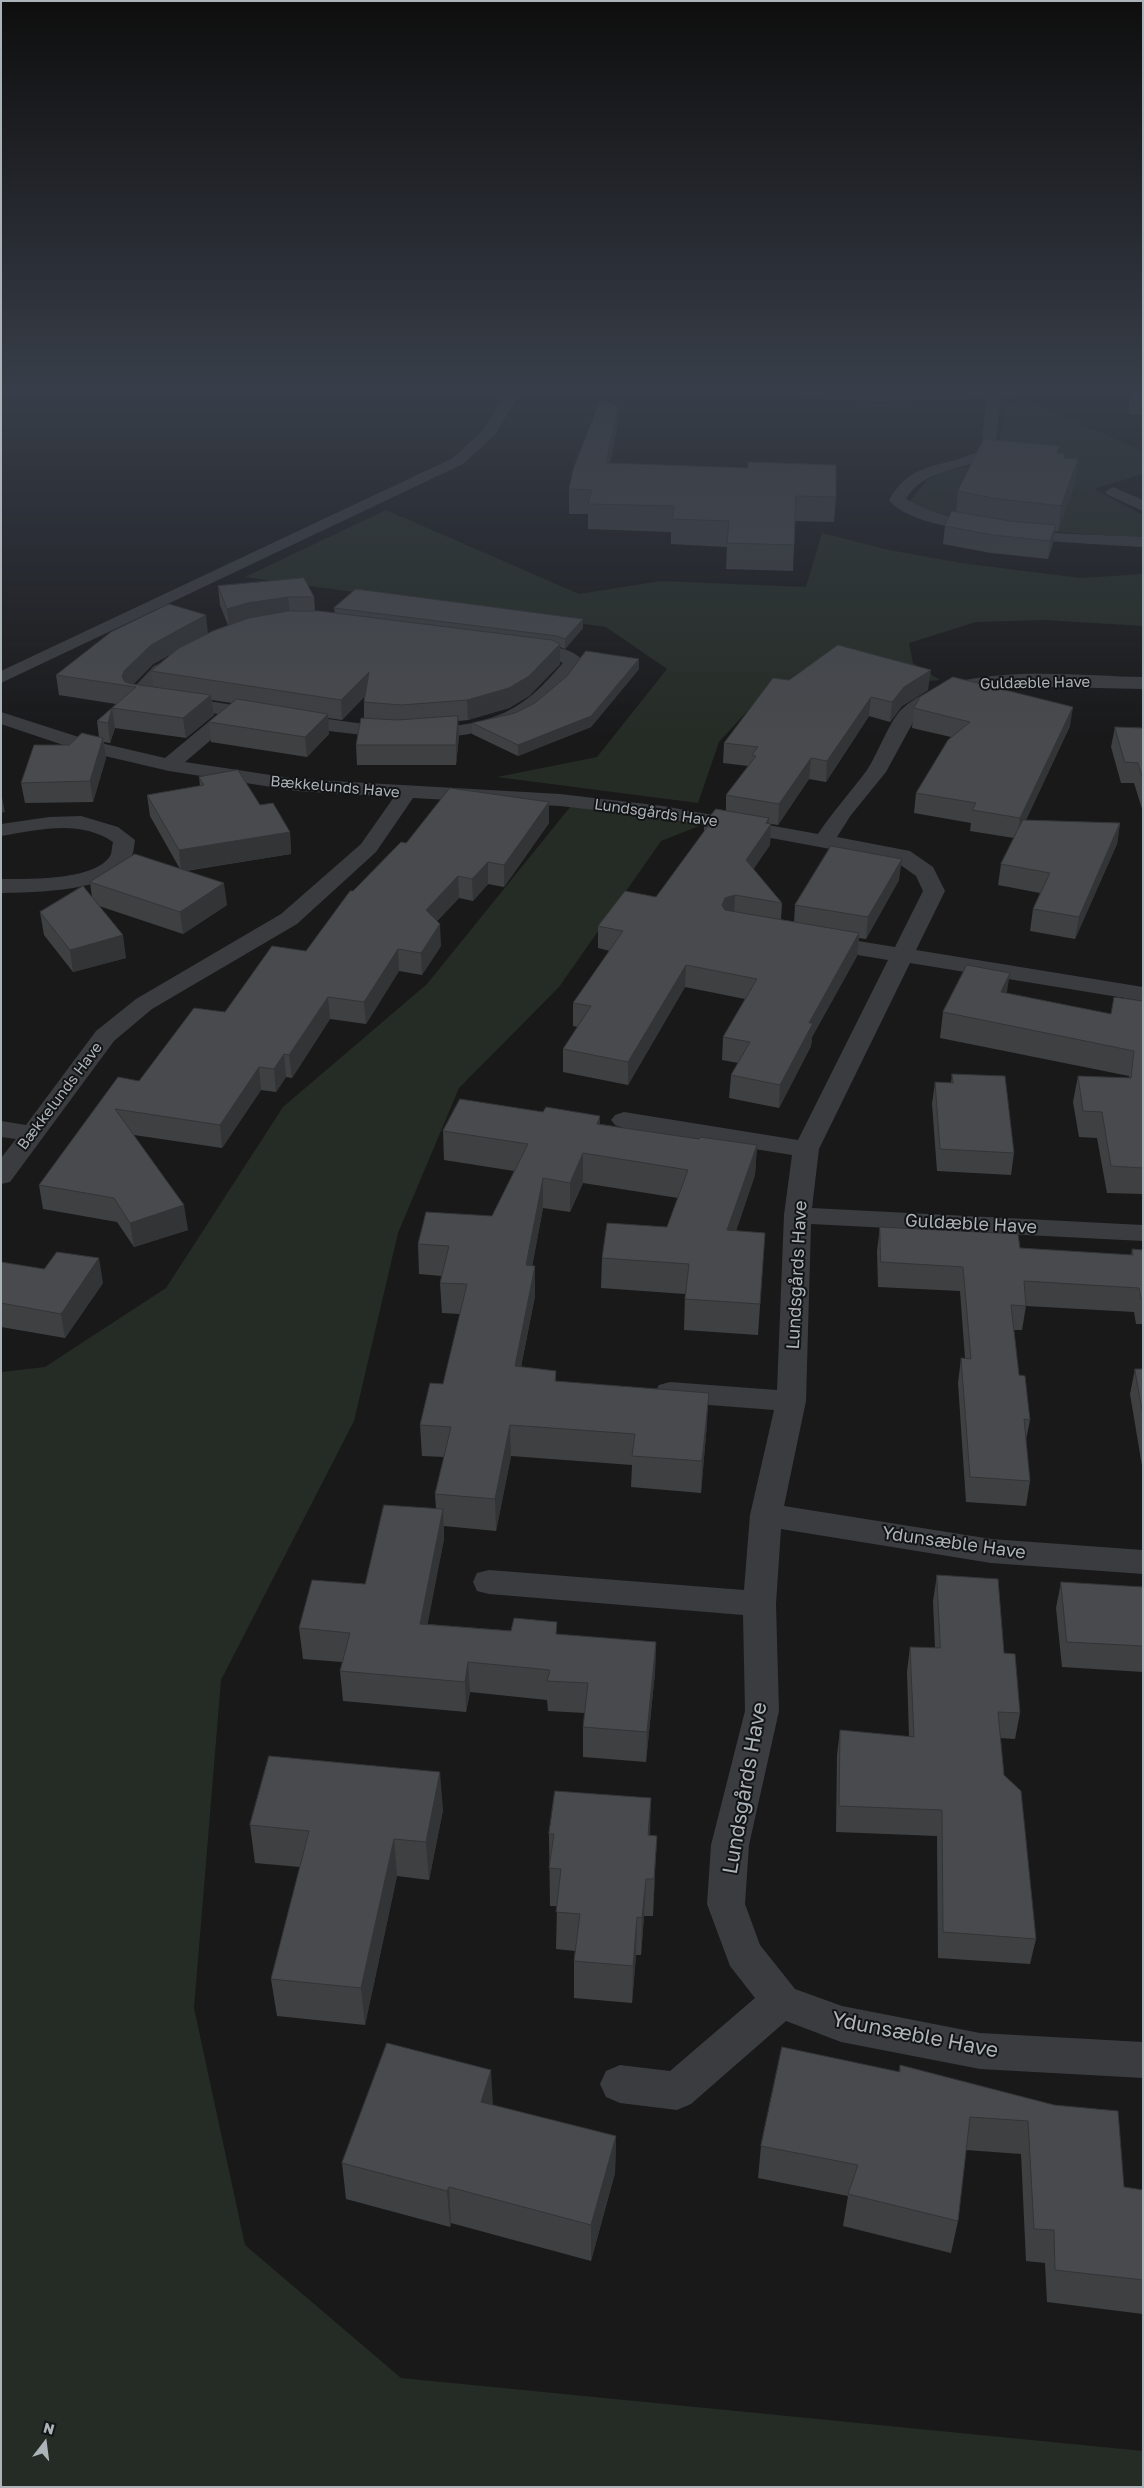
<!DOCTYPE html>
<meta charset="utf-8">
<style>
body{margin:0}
#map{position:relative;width:1144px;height:2488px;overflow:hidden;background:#19191a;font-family:"Golos Text",sans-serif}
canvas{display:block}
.frame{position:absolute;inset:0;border:2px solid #acb3b9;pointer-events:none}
.north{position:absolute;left:20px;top:2418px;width:50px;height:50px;-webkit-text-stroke:4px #131415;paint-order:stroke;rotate:15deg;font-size:14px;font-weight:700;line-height:20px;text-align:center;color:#acb3b9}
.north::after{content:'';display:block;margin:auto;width:18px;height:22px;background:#acb3b9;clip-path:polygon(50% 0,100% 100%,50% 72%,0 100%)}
</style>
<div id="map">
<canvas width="1144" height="2488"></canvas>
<div class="frame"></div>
<div class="north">N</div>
</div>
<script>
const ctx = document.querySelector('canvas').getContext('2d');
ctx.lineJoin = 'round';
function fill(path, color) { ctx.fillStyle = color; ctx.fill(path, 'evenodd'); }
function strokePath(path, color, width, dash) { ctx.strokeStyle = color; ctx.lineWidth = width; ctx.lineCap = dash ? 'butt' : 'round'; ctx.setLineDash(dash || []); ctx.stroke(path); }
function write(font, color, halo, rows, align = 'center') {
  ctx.font = font + ' "Golos Text",sans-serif'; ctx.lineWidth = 4; ctx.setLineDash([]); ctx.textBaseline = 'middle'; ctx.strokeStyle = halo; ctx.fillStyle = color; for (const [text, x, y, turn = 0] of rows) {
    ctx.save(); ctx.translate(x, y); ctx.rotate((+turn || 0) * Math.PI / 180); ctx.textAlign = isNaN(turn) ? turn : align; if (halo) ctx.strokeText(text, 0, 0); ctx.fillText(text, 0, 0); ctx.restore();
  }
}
const green = new Path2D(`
 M 1026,401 L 1143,451 L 1143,474 L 1094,489 L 1143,515 L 1143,538 L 1043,531 L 947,518 L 909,502 L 927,480 L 944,472 L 996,460 L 1006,403 Z
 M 386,510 L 579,594 L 661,581 L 806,587 L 822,533 L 889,550 L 961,563 L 1080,578 L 1143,574 L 1143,626 L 1045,620 L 976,622 L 909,643 L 913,663 L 940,680 L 760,697 L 719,742 L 698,803 L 497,777 L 597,757 L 667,669 L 606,627 L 245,577 Z
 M 575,801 L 712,821 L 661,841 L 559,987 L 459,1088 L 398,1233 L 354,1421 L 221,1680 L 194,2008 L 245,2245 L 401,2378 L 1143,2451 L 1143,2487 L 1,2487 L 1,1372 L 45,1367 L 166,1288 L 283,1107 L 427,984 Z`);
const street = new Path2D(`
 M 507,391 L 521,391 L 495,435 L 463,464 L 1,683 L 1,671 L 453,458 L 484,429 Z
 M 994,391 L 1001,395 L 995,452 L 993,455 C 965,471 924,468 906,499 C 967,535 1072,533 1143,537 L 1143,547 C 1096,544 915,538 889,500 C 914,458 943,470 981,450 L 987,395 Z
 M 1113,487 L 1143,500 L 1143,511 L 1108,495 L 1105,492 Z
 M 523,644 C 542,646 572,645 584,662 C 516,761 395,740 293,726 L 286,724 L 283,720 L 286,716 L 293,714 C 360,723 454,743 515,707 C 534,696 549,679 563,663 L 553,658 L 517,653 L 514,649 L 517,645 Z
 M 181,654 L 187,655 L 190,659 L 187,663 L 166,674 L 149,692 L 240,706 L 247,708 L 250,712 L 247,716 L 238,717 L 185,762 L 297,779 L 560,794 L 663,806 L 818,834 C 833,811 851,792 867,770 C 878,754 890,719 903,708 C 956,660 1075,676 1143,677 L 1143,689 L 1006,686 L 952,693 L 917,715 L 886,772 L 851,815 L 837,837 L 910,851 L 933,867 L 945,891 L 916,950 L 1143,987 L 1143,1001 L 910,963 L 819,1149 L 812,1208 L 1143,1225 L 1143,1241 L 811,1224 L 806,1401 L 784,1506 L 991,1539 L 1143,1550 L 1143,1574 L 991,1563 L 781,1529 L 776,1604 L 779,1711 L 749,1845 L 745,1904 L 760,1945 L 795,1989 L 842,2006 L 980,2033 L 1143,2042 L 1143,2078 L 980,2069 L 841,2042 L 786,2021 L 691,2104 L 677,2110 L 620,2103 L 606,2097 L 600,2084 L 606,2071 L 620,2065 L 670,2071 L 755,1998 L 730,1966 L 707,1904 L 711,1845 L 745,1711 L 743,1615 L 489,1594 L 477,1591 L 473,1582 L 477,1573 L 489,1570 L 744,1590 L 750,1515 L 774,1410 L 670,1402 L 659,1399 L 655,1392 L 659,1385 L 670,1382 L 777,1390 L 784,1215 L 792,1155 L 624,1128 L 615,1125 L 611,1120 L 615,1115 L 624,1112 L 798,1140 L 888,960 L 821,949 L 813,947 L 810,942 L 813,937 L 821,935 L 895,947 L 923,891 L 916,876 L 895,861 L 663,818 L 560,806 L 413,798 L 376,852 L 297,924 L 152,1009 L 114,1041 L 10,1182 L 1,1184 L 1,1158 L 16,1139 L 1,1137 L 1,1121 L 26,1125 L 96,1031 L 136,999 L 281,914 L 361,844 L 394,797 L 297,791 L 169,771 L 75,749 L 1,724 L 1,712 L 88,740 L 165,758 L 218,714 L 135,702 L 128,700 L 126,696 L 154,666 Z
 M 81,816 L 118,827 L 135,840 C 134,845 134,851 132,856 C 117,893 34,892 1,893 L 1,879 C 26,879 99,881 111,854 C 112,850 112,846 113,842 C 79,819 39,830 1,836 L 1,824 L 49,817 Z`);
const secondary = new Path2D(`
 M 740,391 L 878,393 L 1115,391 L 1108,395 L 878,401 L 747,395 Z`);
const wall = new Path2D(`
 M 1143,391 L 1143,415 L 1128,414 L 1130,399 Z
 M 618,406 L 617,429 L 610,463 L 836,497 L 834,522 L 795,521 L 793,571 L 726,569 L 727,547 L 671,544 L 671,532 L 588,529 L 588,514 L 569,514 L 569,489 Z
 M 1059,453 L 1065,454 L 1064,458 L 1078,459 L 1075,484 L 1058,531 L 1055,531 L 1053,543 L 1048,559 L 991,553 L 943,544 L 945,526 L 956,512 L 958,491 Z
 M 218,586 L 314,597 L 315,611 L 335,613 L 334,608 L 583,619 L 583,628 L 565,649 L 560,647 L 560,664 L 529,696 L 509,708 L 468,720 L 458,721 L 459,736 L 456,765 L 357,765 L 356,745 L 364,718 L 364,697 L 342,720 L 328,718 L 329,734 L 307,757 L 211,742 L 209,722 L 232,703 L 212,700 L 214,715 L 186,738 L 115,728 L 110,743 L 104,742 L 106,758 L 93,802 L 25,803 L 21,783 L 69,745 L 99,737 L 97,721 L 116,704 L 59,695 L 56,675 L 208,633 L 228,625 L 220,605 ZM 171,654 L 151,671 L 153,687 L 133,684 L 153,664 Z
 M 639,669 L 591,727 L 518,756 L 472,734 L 472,723 L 515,713 Z
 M 789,680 L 928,690 L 902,706 L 890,722 L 869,716 L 826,782 L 809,779 L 778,825 L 771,824 L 770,845 L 753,869 L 782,903 L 781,920 L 794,922 L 795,905 L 899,880 L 866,939 L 859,938 L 857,956 L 812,1037 L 811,1046 L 779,1108 L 729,1098 L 731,1075 L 738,1063 L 722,1060 L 723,1037 L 745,999 L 685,987 L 628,1085 L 563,1072 L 563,1049 L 578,1027 L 573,1026 L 573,1003 L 610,951 L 598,948 L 598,926 L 656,897 L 704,832 L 704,824 L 726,810 L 726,795 L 748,766 L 723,763 L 724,743 Z
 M 914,708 L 1070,726 L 1026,820 L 1120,823 L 1117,844 L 1075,939 L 1030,931 L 1033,909 L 1040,893 L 998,885 L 1001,864 L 1014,838 L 970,831 L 971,823 L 914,813 L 916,793 L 951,737 L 912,728 Z
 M 1115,727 L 1143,728 L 1143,812 L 1134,783 L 1121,783 L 1111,747 Z
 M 199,777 L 260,805 L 290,832 L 291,854 L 186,871 L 227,905 L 183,934 L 99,906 L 126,958 L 73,972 L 44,935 L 40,912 L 92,898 L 90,882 L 180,869 L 150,816 L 147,795 L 200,786 Z
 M 549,823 L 504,887 L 488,884 L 473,901 L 459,898 L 437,921 L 441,946 L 422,975 L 399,971 L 366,1024 L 330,1019 L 292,1078 L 286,1077 L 276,1092 L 261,1090 L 222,1148 L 134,1135 L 188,1230 L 134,1247 L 117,1222 L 43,1209 L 39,1185 L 139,1081 L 225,1012 L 306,951 L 353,891 L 406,843 Z
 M 1007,993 L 1111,1014 L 1143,1001 L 1143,1194 L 1107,1193 L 1097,1138 L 1079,1137 L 1073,1102 L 1078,1076 L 1129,1078 L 1129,1076 L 940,1038 L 943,1012 Z
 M 952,1074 L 1014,1153 L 1011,1175 L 937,1171 L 932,1104 L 935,1082 L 951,1083 Z
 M 600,1124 L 699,1139 L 757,1145 L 755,1175 L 736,1231 L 765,1233 L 758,1335 L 684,1330 L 685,1294 L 601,1288 L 602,1258 L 667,1227 L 678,1198 L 583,1183 L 570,1212 L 543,1208 L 532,1266 L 535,1296 L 521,1367 L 556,1371 L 556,1381 L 707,1423 L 701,1493 L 631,1487 L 632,1465 L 511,1456 L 496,1531 L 444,1526 L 444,1539 L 427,1624 L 656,1642 L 655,1672 L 646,1762 L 583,1757 L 583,1727 L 585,1713 L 548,1711 L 547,1700 L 470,1692 L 466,1712 L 343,1701 L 340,1671 L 342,1662 L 303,1659 L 299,1628 L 365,1584 L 436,1509 L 435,1494 L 444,1457 L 422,1456 L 420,1425 L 443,1384 L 460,1314 L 442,1313 L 440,1283 L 442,1276 L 419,1274 L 418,1244 L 492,1216 L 514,1171 L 444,1160 L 443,1131 Z
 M 880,1227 L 1020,1248 L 1131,1255 L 1132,1249 L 1143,1250 L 1143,1324 L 1136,1324 L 1134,1312 L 1026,1306 L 1022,1330 L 1014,1330 L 1019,1375 L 1030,1420 L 1026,1440 L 1030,1481 L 1026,1506 L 966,1502 L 958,1383 L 961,1358 L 965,1358 L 960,1291 L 878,1287 L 877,1251 Z
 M 1,1262 L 44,1269 L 103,1283 L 65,1338 L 1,1327 Z
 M 1135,1369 L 1143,1369 L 1143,1466 L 1142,1466 L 1130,1394 Z
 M 937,1575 L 1004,1653 L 1020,1713 L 1015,1739 L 1000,1738 L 1004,1775 L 1036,1939 L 1030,1964 L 938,1958 L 937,1836 L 836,1832 L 837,1755 L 840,1730 L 909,1737 L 907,1672 L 910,1647 L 935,1648 L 933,1601 Z
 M 1061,1582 L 1143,1587 L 1143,1672 L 1062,1667 L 1056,1608 Z
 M 443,1810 L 429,1880 L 397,1876 L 365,2025 L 277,2016 L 271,1979 L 300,1867 L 255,1863 L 250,1825 Z
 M 549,1834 L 650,1835 L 655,1873 L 653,1916 L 644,1916 L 641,1955 L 636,1955 L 632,2003 L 574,1998 L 574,1961 L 575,1951 L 556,1949 L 557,1906 L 550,1906 Z
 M 900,2065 L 1054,2105 L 1124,2187 L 1143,2190 L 1143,2314 L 1047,2302 L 1045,2263 L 1026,2261 L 1021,2154 L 966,2150 L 958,2221 L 951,2253 L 843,2226 L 848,2196 L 758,2178 L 761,2146 L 899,2072 Z
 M 493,2105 L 616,2136 L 615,2173 L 591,2261 L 451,2223 L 450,2227 L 346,2199 L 342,2163 Z`);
const shadedWall = new Path2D(`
 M 618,406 L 617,429 L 605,487 L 606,463 Z
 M 1078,459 L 1075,484 L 1058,531 L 1061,506 Z
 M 1056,525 L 1053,543 L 1048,559 L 1050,541 Z
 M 288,597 L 290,616 L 229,628 L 227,609 L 247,603 Z
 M 206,615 L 208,634 L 153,664 L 131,687 L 123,685 L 122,677 L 124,671 L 151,645 Z
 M 583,619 L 583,628 L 565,649 L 565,639 Z
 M 560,644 L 560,664 L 529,696 L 509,708 L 468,720 L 467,700 Z
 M 639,659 L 639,669 L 591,727 L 518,756 L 518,745 Z
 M 931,670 L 928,690 L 902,706 L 890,722 L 892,702 L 904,687 Z
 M 369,672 L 370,691 L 342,720 L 341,700 Z
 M 211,695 L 214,715 L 186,738 L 183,718 Z
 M 871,697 L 869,716 L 826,782 L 827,761 Z
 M 1073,707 L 1070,726 L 1017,839 L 1020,818 Z
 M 112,708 L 115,728 L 110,743 L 108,723 Z
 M 328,714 L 329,734 L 307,757 L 305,737 Z
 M 458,716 L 459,736 L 456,765 L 456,745 Z
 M 103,738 L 106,758 L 93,802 L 90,781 Z
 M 811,758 L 809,779 L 778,825 L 779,804 Z
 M 1,792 L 5,812 L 1,813 Z
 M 549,802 L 549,823 L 504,887 L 504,865 Z
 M 769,818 L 768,828 L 771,824 L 770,845 L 745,882 L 746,860 Z
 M 1120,823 L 1117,844 L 1075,939 L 1079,917 Z
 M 290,832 L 291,854 L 181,871 L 179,850 Z
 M 902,859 L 899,880 L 866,939 L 868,917 Z
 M 488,862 L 488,884 L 473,901 L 472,879 Z
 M 458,876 L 459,898 L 427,932 L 426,910 Z
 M 224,883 L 227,905 L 183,934 L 180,912 Z
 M 735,895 L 734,917 L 721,927 L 722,905 L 725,898 Z
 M 440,924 L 441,946 L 422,975 L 421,953 Z
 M 859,933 L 857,956 L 812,1037 L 811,1046 L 779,1108 L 780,1085 L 809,1023 Z
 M 123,935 L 126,958 L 73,972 L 70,950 Z
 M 398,949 L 399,971 L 366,1024 L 364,1002 Z
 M 686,965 L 685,987 L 628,1085 L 628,1062 Z
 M 1010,973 L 1006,998 L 1001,992 Z
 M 328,997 L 330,1019 L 292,1078 L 289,1055 Z
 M 284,1054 L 286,1077 L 276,1092 L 274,1069 Z
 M 259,1067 L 261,1090 L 222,1148 L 220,1125 Z
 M 600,1116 L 600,1145 L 597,1124 Z
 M 757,1145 L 755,1175 L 726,1260 L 727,1230 Z
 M 583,1153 L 583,1183 L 570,1212 L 570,1183 Z
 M 543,1178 L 543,1208 L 527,1295 L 526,1265 Z
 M 184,1205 L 188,1230 L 134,1247 L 130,1223 Z
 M 99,1258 L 103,1283 L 65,1338 L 61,1314 Z
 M 535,1266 L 535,1296 L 515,1397 L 515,1366 Z
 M 709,1393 L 707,1423 L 701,1493 L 702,1461 Z
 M 510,1425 L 511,1456 L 496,1531 L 495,1499 Z
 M 443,1509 L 444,1539 L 422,1654 L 420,1624 Z
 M 656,1642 L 655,1672 L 646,1762 L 647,1732 Z
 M 468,1662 L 470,1692 L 466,1712 L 465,1682 Z
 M 440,1772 L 443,1810 L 429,1880 L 426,1842 Z
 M 651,1798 L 650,1836 L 648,1835 Z
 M 657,1836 L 655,1873 L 653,1916 L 654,1879 Z
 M 394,1839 L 397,1876 L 365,2025 L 361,1988 Z
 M 646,1879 L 644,1916 L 641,1955 L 642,1918 Z
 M 637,1917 L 636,1955 L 632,2003 L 633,1966 Z
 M 491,2070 L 493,2106 L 481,2102 Z
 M 616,2136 L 615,2173 L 591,2261 L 591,2225 Z
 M 449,2187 L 451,2223 L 450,2227 L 447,2191 Z`);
const building = new Path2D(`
 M 1134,391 L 1143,391 L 1143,400 L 1130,399 Z
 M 600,401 L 618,406 L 606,463 L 748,468 L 748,462 L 836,465 L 836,497 L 796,496 L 794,545 L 727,543 L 729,521 L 672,519 L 674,506 L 588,504 L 592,490 L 569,489 L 573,470 Z
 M 984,439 L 1060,446 L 1057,453 L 1065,454 L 1064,458 L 1078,459 L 1061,506 L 992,498 L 958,491 Z
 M 952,511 L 1010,521 L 1056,525 L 1050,541 L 993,535 L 945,526 Z
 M 304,578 L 314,597 L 288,597 L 247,603 L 227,609 L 218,586 Z
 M 356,589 L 583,619 L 565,639 L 557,636 L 334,608 Z
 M 169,604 L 206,615 L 151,645 L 124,671 L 122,677 L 125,682 L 132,684 L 211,695 L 183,718 L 112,708 L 108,723 L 97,721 L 136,687 L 56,675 L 111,632 Z
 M 289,611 L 319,611 L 552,640 L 560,644 L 529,676 L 509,688 L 467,700 L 401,705 L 364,702 L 369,672 L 341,700 L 151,671 L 179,648 L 213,631 L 249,618 Z
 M 838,645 L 931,670 L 904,687 L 892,702 L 871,697 L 827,761 L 811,758 L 779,804 L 726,795 L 756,756 L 752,755 L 758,747 L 724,743 L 773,678 L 789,680 Z
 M 586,651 L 639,659 L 591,716 L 518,745 L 472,723 L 515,713 L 535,703 L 567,676 Z
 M 953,677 L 1073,707 L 1020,818 L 972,810 L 976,803 L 916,793 L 948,740 L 970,722 L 914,708 L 920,697 Z
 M 237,699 L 328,714 L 305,737 L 209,722 Z
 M 458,716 L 456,745 L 356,745 L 361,718 L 397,720 Z
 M 1115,727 L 1143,728 L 1143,779 L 1138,763 L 1125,762 Z
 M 82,733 L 103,738 L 90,781 L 21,783 L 34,745 L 69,745 Z
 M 238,770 L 260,805 L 273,803 L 290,832 L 179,850 L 147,795 L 204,785 L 199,777 Z
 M 450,788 L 549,802 L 504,865 L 488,862 L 472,879 L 458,876 L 426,910 L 440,924 L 421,953 L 398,949 L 364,1002 L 328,997 L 289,1055 L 284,1054 L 274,1069 L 259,1067 L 220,1125 L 115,1109 L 184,1205 L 130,1223 L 114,1198 L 39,1185 L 118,1077 L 139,1081 L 194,1008 L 225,1012 L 272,946 L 306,951 L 350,891 L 353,891 L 401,842 L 406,843 Z
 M 716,809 L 769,818 L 766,823 L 771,824 L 746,860 L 782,903 L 735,895 L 725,898 L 722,905 L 725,910 L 859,933 L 809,1023 L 813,1023 L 780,1085 L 731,1075 L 750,1042 L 723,1037 L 757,979 L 686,965 L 628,1062 L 563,1049 L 591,1006 L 573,1003 L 623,931 L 598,926 L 625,891 L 656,897 L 708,826 L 704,824 Z
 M 1023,820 L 1120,823 L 1079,917 L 1033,909 L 1050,873 L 1001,864 Z
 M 831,846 L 902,859 L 868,917 L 795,905 Z
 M 135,854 L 224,883 L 180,912 L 90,882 Z
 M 83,886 L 123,935 L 70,950 L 40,912 Z
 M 967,965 L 1010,973 L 1001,992 L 1111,1014 L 1114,997 L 1143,1001 L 1143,1168 L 1111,1166 L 1102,1112 L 1083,1111 L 1078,1076 L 1131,1078 L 1134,1051 L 943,1012 Z
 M 952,1074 L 1005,1076 L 1014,1153 L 940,1149 L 935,1082 L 953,1083 Z
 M 460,1099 L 543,1112 L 546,1107 L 600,1116 L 597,1124 L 699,1139 L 700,1137 L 757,1145 L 727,1230 L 765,1233 L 760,1304 L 685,1299 L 689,1264 L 602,1258 L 607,1223 L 667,1227 L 688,1170 L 583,1153 L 570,1183 L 543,1178 L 526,1265 L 535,1266 L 515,1366 L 556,1371 L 555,1381 L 709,1393 L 702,1461 L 632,1456 L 635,1434 L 510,1425 L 495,1499 L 435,1494 L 451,1427 L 420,1425 L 430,1383 L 443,1384 L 467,1284 L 440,1283 L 449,1246 L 418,1244 L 426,1212 L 492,1216 L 528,1144 L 443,1131 Z
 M 880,1227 L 1018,1234 L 1020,1248 L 1133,1255 L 1132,1249 L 1143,1250 L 1143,1299 L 1141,1299 L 1139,1288 L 1024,1281 L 1026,1306 L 1011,1305 L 1019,1375 L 1025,1376 L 1030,1420 L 1024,1419 L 1030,1481 L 970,1477 L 961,1358 L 971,1359 L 963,1267 L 881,1262 Z
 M 57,1252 L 99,1258 L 61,1314 L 1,1303 L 1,1262 L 44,1269 Z
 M 1135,1369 L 1143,1369 L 1143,1415 Z
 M 384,1505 L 443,1509 L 420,1624 L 511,1631 L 514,1618 L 557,1622 L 556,1634 L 656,1642 L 647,1732 L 583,1727 L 588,1683 L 547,1681 L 550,1670 L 468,1662 L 465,1682 L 340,1671 L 350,1633 L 299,1628 L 312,1580 L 365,1584 Z
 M 937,1575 L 998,1579 L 1004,1653 L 1015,1654 L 1020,1713 L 998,1712 L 1004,1775 L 1021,1791 L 1036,1939 L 943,1932 L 942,1810 L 839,1806 L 840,1730 L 914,1737 L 910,1647 L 940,1648 Z
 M 1061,1582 L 1143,1587 L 1143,1646 L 1067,1642 Z
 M 269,1756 L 440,1772 L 426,1842 L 394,1839 L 361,1988 L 271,1979 L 309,1831 L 250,1825 Z
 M 555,1791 L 651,1798 L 648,1835 L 657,1836 L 654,1879 L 646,1879 L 642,1918 L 637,1917 L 633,1966 L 574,1961 L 580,1914 L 556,1912 L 561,1869 L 549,1868 L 554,1834 L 549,1834 Z
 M 387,2043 L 491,2070 L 481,2102 L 616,2136 L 591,2225 L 449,2187 L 447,2191 L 342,2163 Z
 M 782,2047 L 900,2072 L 900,2065 L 1054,2105 L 1118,2111 L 1124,2187 L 1143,2190 L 1143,2280 L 1055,2270 L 1054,2230 L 1034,2229 L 1028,2121 L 970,2117 L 958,2221 L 848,2194 L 858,2165 L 761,2146 Z`);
const farStreetnames = [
 ["Guldæble Have",1035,683,-1],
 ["Bækkelunds Have",335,787,5],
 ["Lundsgårds Have",656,813,8],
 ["Bækkelunds Have",60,1096,-53]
];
const streetNames = [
 ["Guldæble Have",971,1224,3],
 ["Lundsgårds Have",797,1275,-87],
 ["Ydunsæble Have",954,1543,8]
];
const nearStreetnames = [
 ["Lundsgårds Have",745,1788,-80],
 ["Ydunsæble Have",915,2035,11]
];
fill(green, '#252c25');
fill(street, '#3a3c3f');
fill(secondary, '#484b4f');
fill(wall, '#3e4042');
fill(shadedWall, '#323436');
fill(building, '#484a4d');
strokePath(building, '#323436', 1);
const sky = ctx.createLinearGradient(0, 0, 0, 739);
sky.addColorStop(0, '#0e0e0e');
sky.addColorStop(0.53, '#383e49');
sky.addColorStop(1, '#383e4900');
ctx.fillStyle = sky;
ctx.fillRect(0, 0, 1144, 739);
write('15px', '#acb3b9', '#131415', farStreetnames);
write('18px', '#acb3b9', '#131415', streetNames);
write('21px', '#acb3b9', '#131415', nearStreetnames);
</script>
